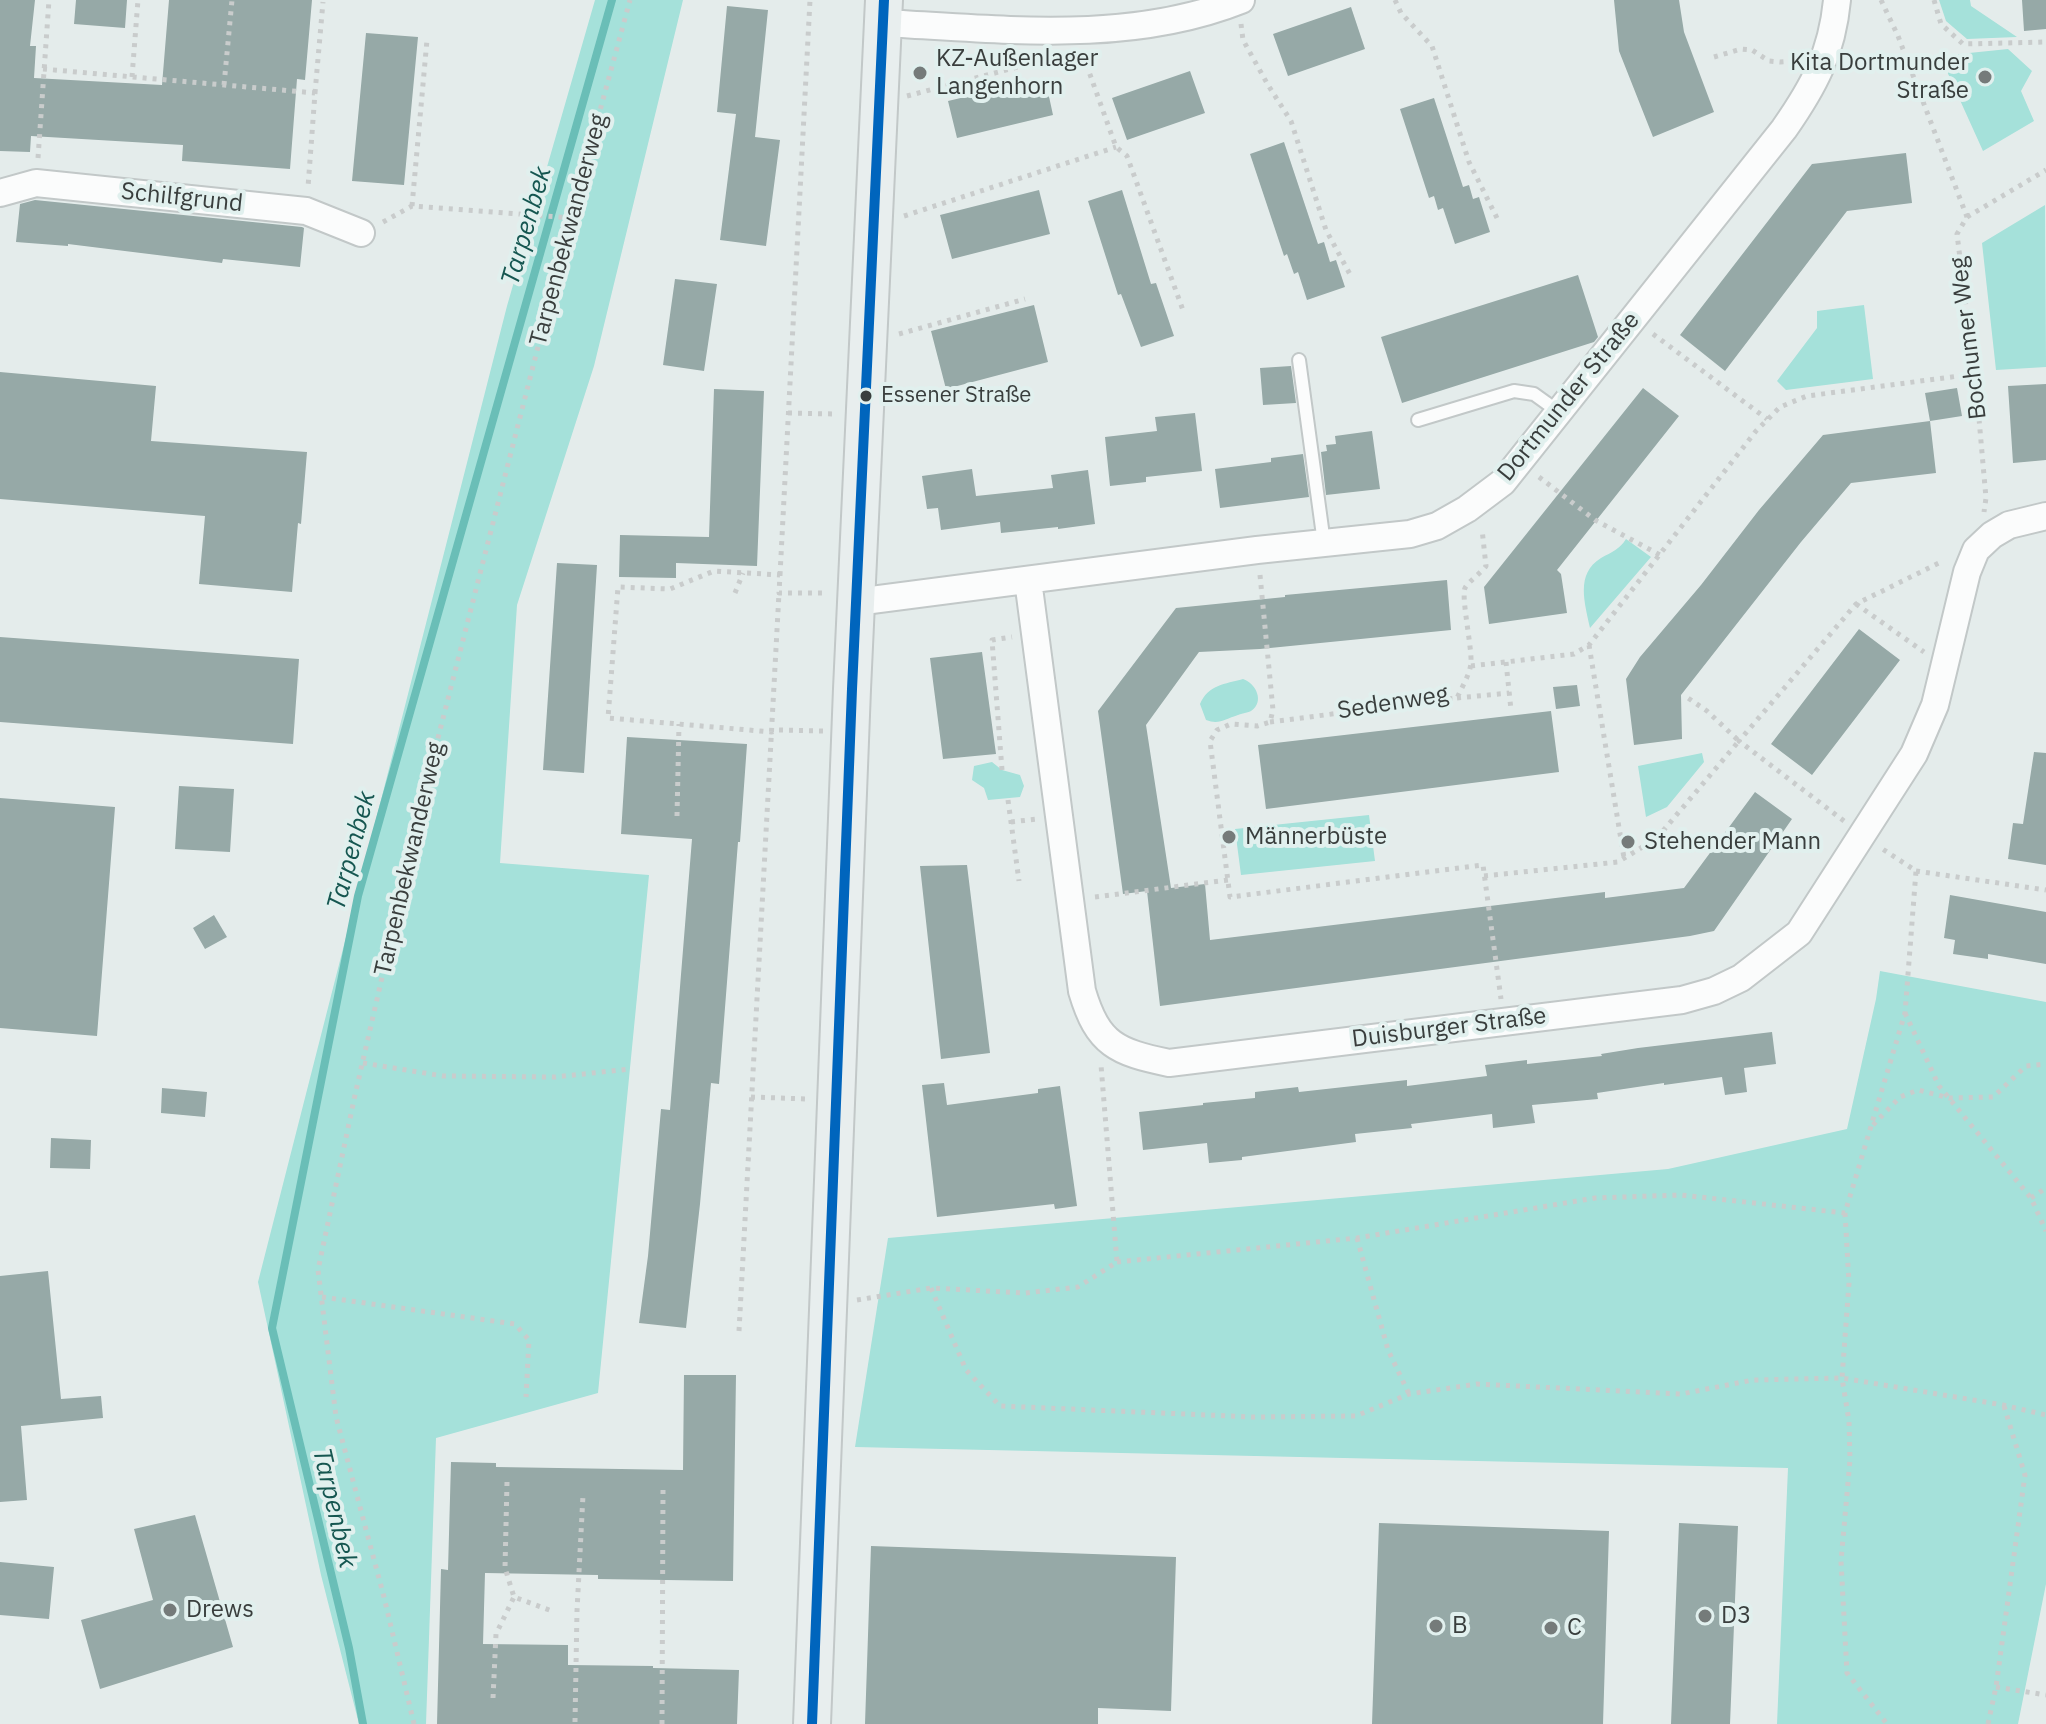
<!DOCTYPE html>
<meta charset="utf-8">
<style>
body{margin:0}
canvas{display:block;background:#e4eceb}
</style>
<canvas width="2046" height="1724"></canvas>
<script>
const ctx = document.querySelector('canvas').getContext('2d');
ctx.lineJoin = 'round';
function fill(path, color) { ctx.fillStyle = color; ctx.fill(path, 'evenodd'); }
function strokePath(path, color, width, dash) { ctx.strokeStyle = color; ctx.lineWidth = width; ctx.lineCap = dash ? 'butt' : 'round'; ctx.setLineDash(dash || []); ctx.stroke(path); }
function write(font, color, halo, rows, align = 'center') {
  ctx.font = font + ' "IBM Plex Sans",sans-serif'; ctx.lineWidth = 8; ctx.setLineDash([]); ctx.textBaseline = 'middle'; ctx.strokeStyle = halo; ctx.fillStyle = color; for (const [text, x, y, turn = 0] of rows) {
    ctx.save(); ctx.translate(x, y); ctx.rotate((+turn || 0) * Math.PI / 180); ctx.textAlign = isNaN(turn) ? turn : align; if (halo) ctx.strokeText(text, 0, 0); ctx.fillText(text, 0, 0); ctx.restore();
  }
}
const green = new Path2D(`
 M 595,0 L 683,0 L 594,366 L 517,605 L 500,863 L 649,875 L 598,1393 L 436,1438 L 426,1724 L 359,1724 L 321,1575 L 258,1282 L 507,306 Z
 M 1939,0 L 1970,0 L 1971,6 L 2017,37 L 1967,39 L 1946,21 Z
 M 2008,49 L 2032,71 L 2021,91 L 2034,121 L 1983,151 L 1940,56 Z
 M 2045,205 L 2046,367 L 1996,370 L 1982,243 Z
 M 1864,305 L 1873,379 L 1786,390 L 1777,381 L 1817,328 L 1817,311 Z
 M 1626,539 L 1651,557 L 1590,628 C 1585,603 1575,574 1601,558 C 1612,552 1620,549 1626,539 Z
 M 1243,679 C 1256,683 1265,702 1251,711 C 1249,712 1241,714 1238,715 C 1225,719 1219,725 1206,720 L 1200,704 C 1208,685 1225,684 1243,679 Z
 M 1702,753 L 1704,762 L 1667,807 L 1646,817 L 1638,766 Z
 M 992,762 L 1002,770 L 1020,775 L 1024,786 L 1020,797 L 988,800 L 984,788 L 972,780 L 974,766 Z
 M 1369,815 L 1375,861 L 1241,875 L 1235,829 Z
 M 1880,971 L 2046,1002 L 2046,1584 L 2018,1724 L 1777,1724 L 1788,1468 L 855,1447 L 888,1238 L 1668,1169 L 1847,1129 L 1876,999 Z`);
const stream = new Path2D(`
 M 363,1724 L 349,1648 L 272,1328 L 358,896 L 612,0`);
const building = new Path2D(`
 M 0,0 L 35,0 L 30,46 L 36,46 L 34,78 L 162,85 L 169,0 L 312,0 L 305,80 L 297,79 L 290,169 L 182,161 L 183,145 L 31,136 L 30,152 L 0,151 Z
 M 76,0 L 127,0 L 125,28 L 74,24 Z
 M 1614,0 L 1679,0 L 1684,32 L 1714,112 L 1653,137 L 1619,51 Z
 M 2022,0 L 2046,0 L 2046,29 L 2024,31 Z
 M 727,6 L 768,10 L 755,137 L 780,140 L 766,246 L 720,240 L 736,114 L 717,112 Z
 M 1351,7 L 1365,49 L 1288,76 L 1273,34 Z
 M 366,33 L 418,37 L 404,185 L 352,181 Z
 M 1190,71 L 1205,113 L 1127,140 L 1112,98 Z
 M 1045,78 L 1053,115 L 957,138 L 948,101 Z
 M 1434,98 L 1463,187 L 1469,185 L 1473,199 L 1479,197 L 1490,232 L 1455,244 L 1443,208 L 1438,210 L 1434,196 L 1429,198 L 1400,109 Z
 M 1284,142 L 1318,244 L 1324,242 L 1330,262 L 1336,260 L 1345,287 L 1307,300 L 1298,272 L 1294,274 L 1287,254 L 1284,256 L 1250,154 Z
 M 1906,153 L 1912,203 L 1847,211 L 1725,371 L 1680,335 L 1812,164 Z
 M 1039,190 L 1050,234 L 952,259 L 940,215 Z
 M 1122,190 L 1151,284 L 1156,283 L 1174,336 L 1141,347 L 1121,294 L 1118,295 L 1088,201 Z
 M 35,200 L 302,227 L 304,228 L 300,267 L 223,259 L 222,263 L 68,244 L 68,246 L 16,242 L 20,204 Z
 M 1578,275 L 1598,337 L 1594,342 L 1402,403 L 1381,337 Z
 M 675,279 L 717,284 L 704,371 L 663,365 Z
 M 1034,305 L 1048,362 L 946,389 L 931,331 Z
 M 1291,366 L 1296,403 L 1263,405 L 1260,368 Z
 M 0,372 L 156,386 L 151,441 L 307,452 L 301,524 L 298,523 L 292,592 L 199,584 L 205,516 L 0,499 Z
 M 2046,384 L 2046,460 L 2013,463 L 2008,386 Z
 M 1643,388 L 1679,416 L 1557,570 L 1561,574 L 1567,613 L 1489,624 L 1484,587 Z
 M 1957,388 L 1962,416 L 1930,421 L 1936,473 L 1851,483 L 1801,542 L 1681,695 L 1682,739 L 1634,745 L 1626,679 L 1640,657 L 1701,585 L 1759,510 L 1823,435 L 1930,421 L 1925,393 Z
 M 714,389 L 764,391 L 757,566 L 676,563 L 676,578 L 619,577 L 620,535 L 709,537 Z
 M 1195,413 L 1202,471 L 1146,477 L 1146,482 L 1110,486 L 1105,437 L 1157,431 L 1155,417 Z
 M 1372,431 L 1380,489 L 1326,495 L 1321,452 L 1327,451 L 1326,445 L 1336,444 L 1335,436 Z
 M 1303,454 L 1309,497 L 1220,508 L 1215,469 L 1271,462 L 1271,458 Z
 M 972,469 L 976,496 L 1053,488 L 1051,475 L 1088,470 L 1095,524 L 1058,529 L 1058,527 L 1001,533 L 1000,522 L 941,530 L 938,508 L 927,509 L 922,476 Z
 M 557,563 L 597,565 L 584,773 L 543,770 Z
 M 1447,580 L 1451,630 L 1260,649 L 1199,652 L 1146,725 L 1171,888 L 1205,884 L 1210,940 L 1605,892 L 1605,898 L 1684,888 L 1755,792 L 1792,819 L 1714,931 L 1690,936 L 1160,1006 L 1147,891 L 1123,894 L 1098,711 L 1176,608 L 1285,597 L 1285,595 Z
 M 1859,629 L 1900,660 L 1812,775 L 1771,744 Z
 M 0,637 L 299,659 L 293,744 L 0,722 Z
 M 982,652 L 996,754 L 943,759 L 930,658 Z
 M 1577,685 L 1580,706 L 1556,709 L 1553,687 Z
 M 1551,711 L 1559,772 L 1266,809 L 1258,745 Z
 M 627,737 L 747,744 L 740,842 L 738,842 L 719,1084 L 711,1083 L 700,1204 L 686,1328 L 639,1323 L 648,1256 L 661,1109 L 670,1110 L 692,839 L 621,834 Z
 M 2034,752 L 2046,753 L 2046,865 L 2008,859 L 2013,823 L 2023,824 Z
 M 179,786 L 234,789 L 230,852 L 175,849 Z
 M 0,798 L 115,807 L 97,1036 L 0,1028 Z
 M 967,865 L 990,1053 L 941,1059 L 920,866 Z
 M 1950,895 L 2046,912 L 2046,964 L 1988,954 L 1988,959 L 1953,954 L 1955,940 L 1944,938 Z
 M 214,915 L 227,937 L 205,949 L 193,928 Z
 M 1772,1032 L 1776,1064 L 1744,1068 L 1747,1092 L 1725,1095 L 1722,1077 L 1664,1085 L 1664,1083 L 1597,1093 L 1598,1099 L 1532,1105 L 1535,1123 L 1493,1128 L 1492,1114 L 1411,1124 L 1412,1128 L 1355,1134 L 1356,1142 L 1242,1157 L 1242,1160 L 1209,1163 L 1207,1143 L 1143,1150 L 1139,1112 L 1203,1105 L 1203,1103 L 1255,1098 L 1255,1092 L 1298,1087 L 1299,1092 L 1407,1080 L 1407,1086 L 1487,1076 L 1485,1065 L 1527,1060 L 1527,1064 L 1602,1056 L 1601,1054 L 1638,1048 Z
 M 944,1083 L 947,1105 L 1038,1093 L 1038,1089 L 1060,1086 L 1077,1206 L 1055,1209 L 1054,1204 L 937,1217 L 922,1085 Z
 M 162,1088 L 207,1092 L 205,1117 L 161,1113 Z
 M 51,1138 L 91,1140 L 90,1169 L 50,1168 Z
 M 48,1271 L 61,1399 L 101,1396 L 103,1418 L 21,1426 L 27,1500 L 0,1502 L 0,1276 Z
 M 684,1375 L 736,1375 L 733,1581 L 598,1579 L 598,1575 L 485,1573 L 483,1644 L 568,1645 L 568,1665 L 653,1666 L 653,1668 L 739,1670 L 737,1724 L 437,1724 L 441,1569 L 448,1570 L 451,1462 L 496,1463 L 496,1467 L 683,1470 Z
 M 195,1515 L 233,1647 L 100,1689 L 81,1620 L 153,1600 L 134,1529 Z
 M 1379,1523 L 1609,1531 L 1603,1724 L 1372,1724 Z
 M 1679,1523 L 1738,1526 L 1730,1724 L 1671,1724 Z
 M 871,1546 L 1176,1557 L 1171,1711 L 1098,1708 L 1098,1724 L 865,1724 Z
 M 0,1562 L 54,1567 L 49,1619 L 0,1615 Z`);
const path = new Path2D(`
 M 1395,0 L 1401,13 L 1432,46 L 1469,162 L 1497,218
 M 1881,0 L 1898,36 L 1967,217 L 1957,234 L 1977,396 L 1986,498 L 1984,512
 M 1934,0 L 1941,24 L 1963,44 L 2046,42
 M 1241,24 L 1243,40 L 1268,85 L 1291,121 L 1326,230 L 1352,278
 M 1083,55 L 1116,147 L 1127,156 L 1184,313
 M 1714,57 L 1741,49 L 1752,50 L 1769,61 L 1780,62 L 1796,61
 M 43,69 L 315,93 L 308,187
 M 132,77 L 138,0
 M 224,85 L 232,0
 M 315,93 L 323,2
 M 907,96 L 1056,57
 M 38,158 L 49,0
 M 412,206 L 427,40
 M 904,216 L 1116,147
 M 1967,217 L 2046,170
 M 383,222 L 412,206 L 571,218
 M 899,334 L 1025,299
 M 1653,334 L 1767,419
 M 788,413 L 835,414
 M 1539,477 L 1595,520 L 1660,555
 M 780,575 L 810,0
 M 1260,575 L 1273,710 L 1270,722 L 1257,726 L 1231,724 L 1217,730 L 1210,741 L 1230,897 L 1483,865 L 1501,999
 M 735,593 L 743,573
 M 1856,604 L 1924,652
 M 1589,645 L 1624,858
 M 1506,662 L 1511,710
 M 1471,666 L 1574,654 L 1589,645 L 1756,431 L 1780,407 L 1807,396 L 1974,374
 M 1457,698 L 1509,693
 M 1270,722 L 1457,698 C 1462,687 1470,674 1471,663 C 1472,647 1461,597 1465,588 C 1468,582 1481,573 1486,566 L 1482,529
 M 823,731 L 778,730 L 772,732 L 608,718 L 618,587 L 670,589 L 714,571 L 780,575 L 779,593 L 827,593
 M 1002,770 L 992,640 L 1012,637
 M 1008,800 L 1019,881
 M 677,816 L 679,724
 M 1844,821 L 1739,741 L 1856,604 L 1943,561
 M 1011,822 L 1037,819
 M 1916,871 L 2046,890
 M 1484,876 L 1618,862 L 1657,838 L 1739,741 L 1707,711 L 1688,698
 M 1095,897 L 1228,880
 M 1905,1013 L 1939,1086 L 2031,1198 L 2046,1231
 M 363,1063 L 443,1076 L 555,1077 L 630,1069
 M 751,1097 L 806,1099
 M 1873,1125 L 1900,1097 L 1918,1090 L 1949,1098 L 1993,1097 L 2026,1066 L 2046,1064
 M 2031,1198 L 2046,1188
 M 1845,1213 L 1849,1283 L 1842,1378 L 1849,1421 L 1850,1460 L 1841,1561 L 1847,1673 L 1887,1724
 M 1357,1238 L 1388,1350 L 1409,1394
 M 1117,1262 L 1357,1238 L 1595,1198 L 1681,1195 L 1845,1213 L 1905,1013 L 1916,871 L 1881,848
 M 931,1288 L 966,1370 L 1000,1406 L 1253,1417 L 1356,1416 L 1409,1394 L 1477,1384 L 1681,1394 L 1753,1380 L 1842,1378 L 2003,1405 L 2046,1415
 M 322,1297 L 515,1324 L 529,1340 L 526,1397
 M 857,1300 L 931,1288 L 1025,1293 L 1078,1287 L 1117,1262 L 1101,1065
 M 739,1331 L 779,593
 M 507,1482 L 505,1568 L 514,1597 L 552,1611
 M 1996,1687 L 2046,1695
 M 493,1698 L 496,1634 L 514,1597
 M 575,1722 L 577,1611 L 583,1495
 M 414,1724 L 384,1597 L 336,1417 L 318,1270 L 355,1095 L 428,777 L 573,210 L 630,0
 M 662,1724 L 663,1490
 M 1988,1724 L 1996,1687 L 2025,1475 L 2004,1406`);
const lane = new Path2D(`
 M 1299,360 L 1324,543
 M 1418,420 L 1514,391 L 1534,394 L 1559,412`);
const street = new Path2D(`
 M 882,23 C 1001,29 1128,45 1241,0
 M 0,193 L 36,183 L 306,211 L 361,233
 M 1028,580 L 1082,991 C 1098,1045 1117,1052 1169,1063 L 1682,1000 L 1714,991 L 1741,978 L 1799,933 L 1914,754 L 1935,705 L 1967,572 L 1976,550 L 1992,535 L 2009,525 L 2046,516
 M 856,602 L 1257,550 L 1410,534 L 1437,526 L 1467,509 L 1503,482 L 1784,129 C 1814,86 1832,53 1837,0`);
const secondary = new Path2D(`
 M 812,1724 L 852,689 L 884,0`);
const bus1 = new Path2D(`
 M 812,1724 L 852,689 L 884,0`);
const markers = [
 [920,73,8,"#757b7a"],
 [1985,77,8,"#757b7a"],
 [866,396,7,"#393e3d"],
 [1229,837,8,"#757b7a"],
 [1628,842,8,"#757b7a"],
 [170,1610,8,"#757b7a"],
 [1705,1616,8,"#757b7a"],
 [1436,1626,8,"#757b7a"],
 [1551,1628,8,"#757b7a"]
];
const busNames = [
 ["Essener Straße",881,396]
];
const poiNames = [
 ["KZ-Außenlager",936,59],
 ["Langenhorn",936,87],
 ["Kita Dortmunder",1969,63,"right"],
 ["Straße",1969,91,"right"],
 ["Männerbüste",1245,837],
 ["Stehender Mann",1644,842],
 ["Drews",186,1610],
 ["D3",1721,1616],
 ["B",1452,1626],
 ["C",1567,1628]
];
const streetNames = [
 ["Schilfgrund",182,198,6],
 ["Tarpenbekwanderweg",569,230,-75],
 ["Bochumer Weg",1969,338,-97],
 ["Dortmunder Straße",1569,397,-51],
 ["Sedenweg",1393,703,-9],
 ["Tarpenbekwanderweg",410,859,-77],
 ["Duisburger Straße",1449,1028,-7]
];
const waterNames = [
 ["Tarpenbek",527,226,-74],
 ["Tarpenbek",352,851,-75],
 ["Tarpenbek",334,1508,77]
];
fill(green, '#a5e1da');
strokePath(stream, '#6abeb7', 8);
fill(building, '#96a9a7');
strokePath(lane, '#c2c8c8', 16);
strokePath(street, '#c2c8c8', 30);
strokePath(secondary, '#c2c8c8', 40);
strokePath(path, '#c9cccc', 5, [4, 6]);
strokePath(lane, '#fbfcfc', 12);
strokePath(street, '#fbfcfc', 26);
strokePath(secondary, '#e8eeee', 36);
strokePath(bus1, '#0065bd', 10);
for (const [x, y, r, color] of markers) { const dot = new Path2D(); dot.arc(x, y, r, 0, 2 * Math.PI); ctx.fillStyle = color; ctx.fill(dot); strokePath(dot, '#e1f0ee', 3); }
write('22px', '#393e3d', '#e1f0ee', busNames, 'left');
write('24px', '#393e3d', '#e1f0ee', poiNames, 'left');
write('24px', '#393e3d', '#e1f0ee', streetNames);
write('italic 26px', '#155650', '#e1f0ee', waterNames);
</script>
